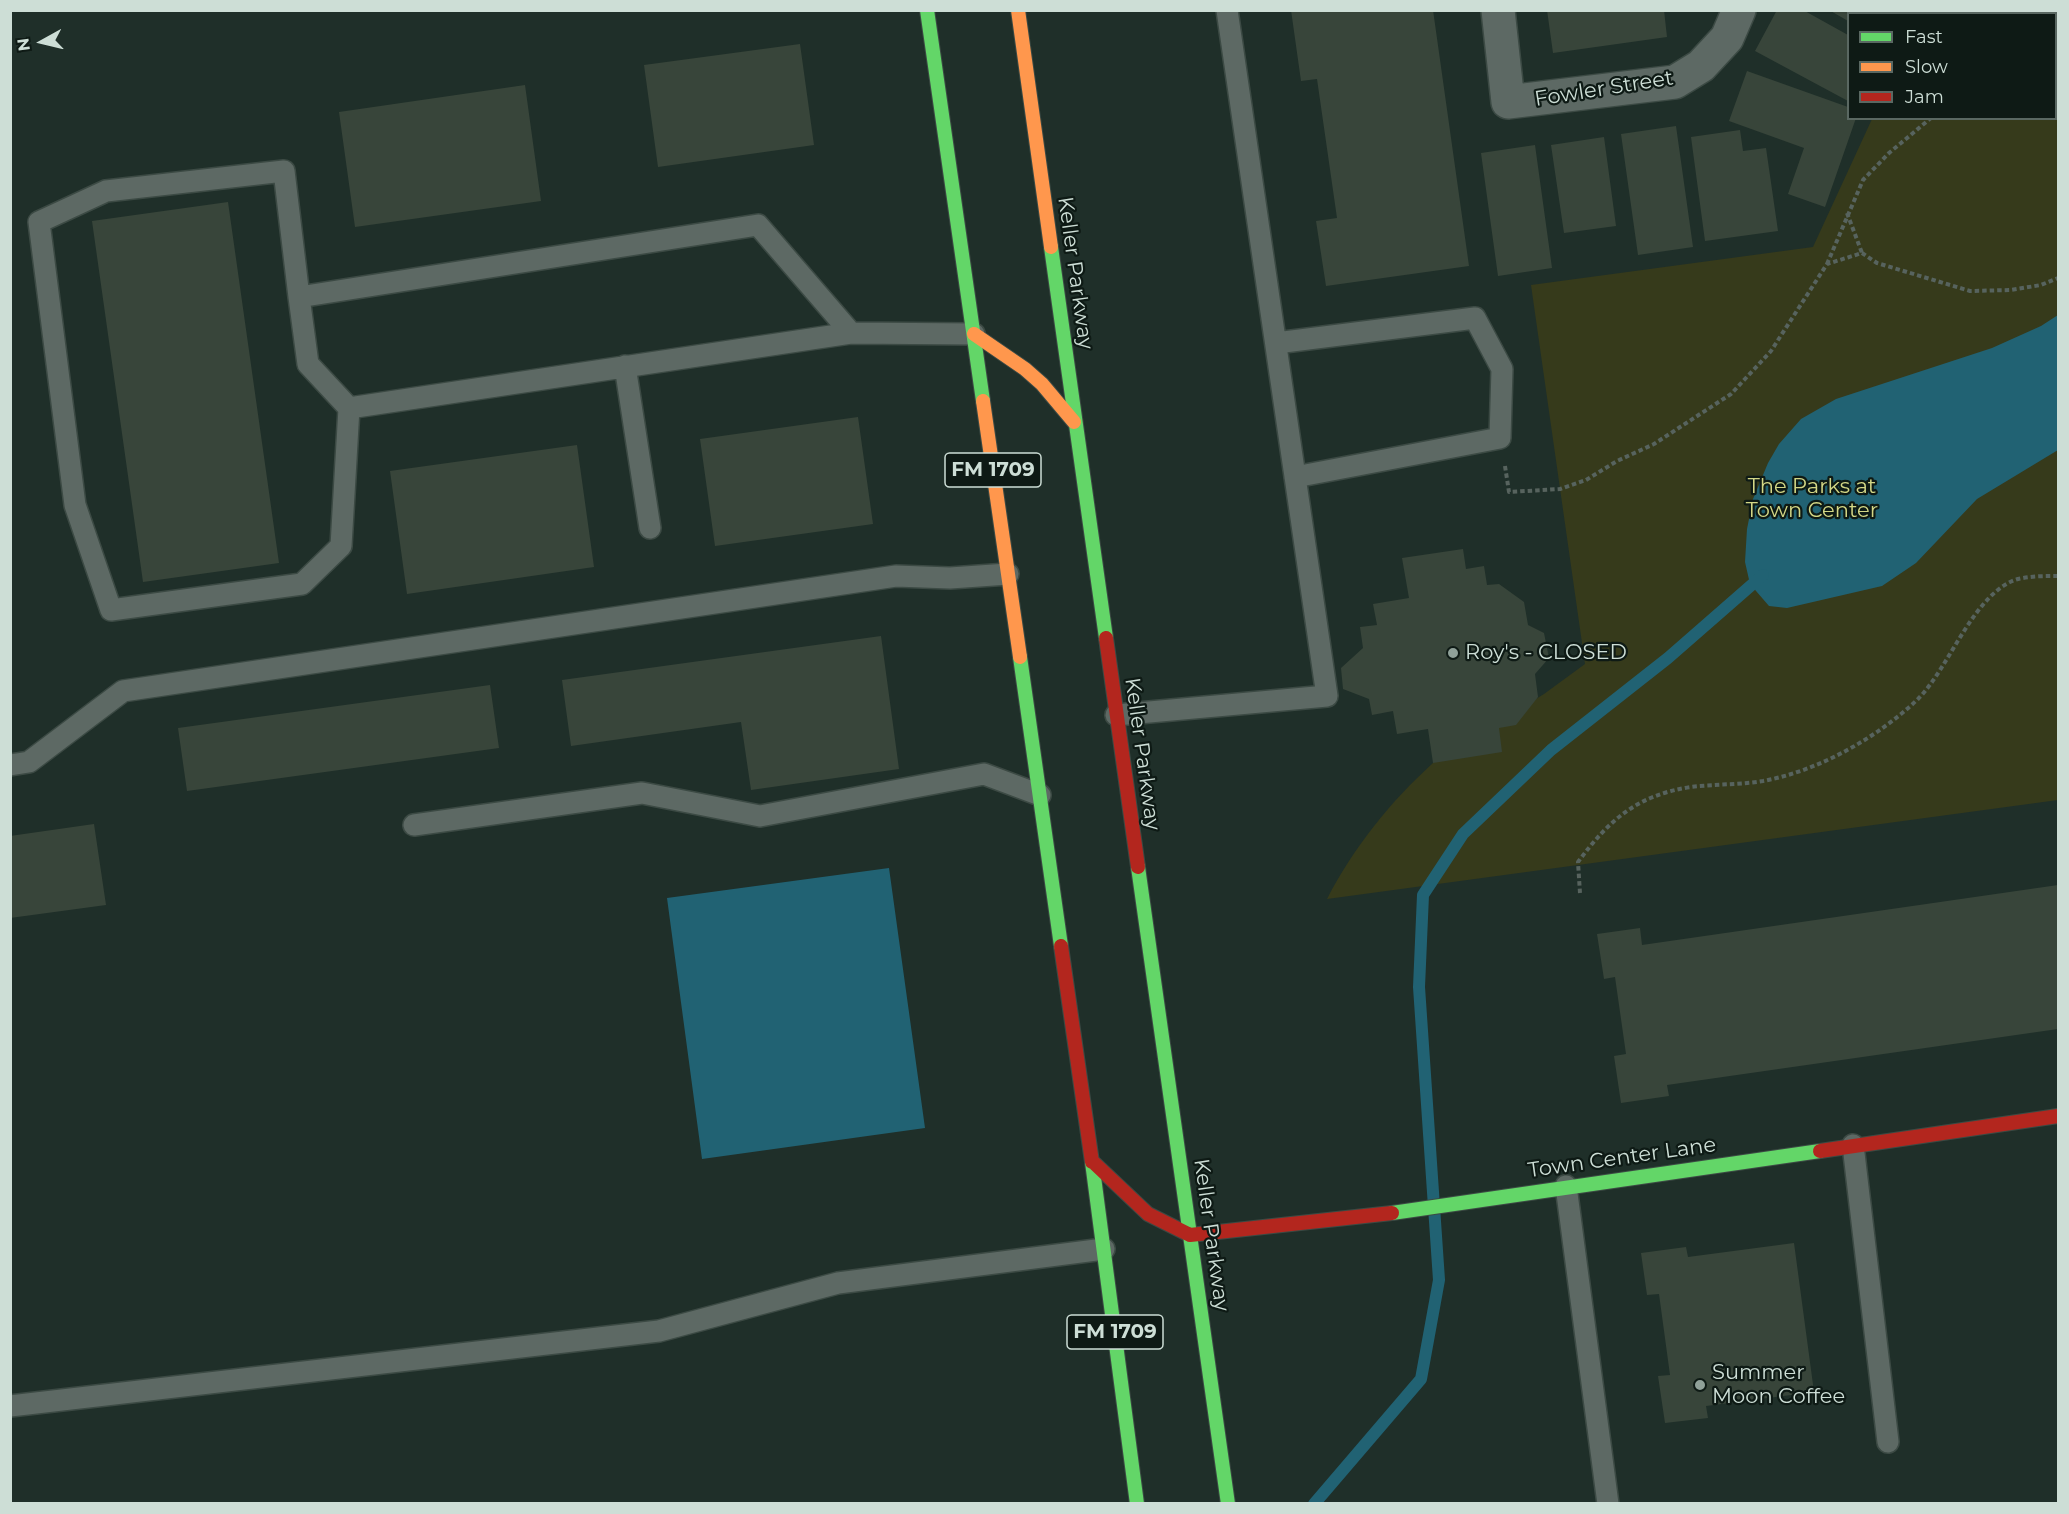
<!DOCTYPE html>
<style>
body{margin:0}
#map{position:relative;width:2069px;height:1514px;overflow:hidden;background:#1f2f29;font-family:Montserrat,sans-serif}
canvas{display:block}
.frame{position:absolute;inset:0;border:12px solid #cdded6;pointer-events:none}
.legend{position:absolute;left:1847px;top:12px;width:210px;height:108px;box-sizing:border-box;background:#0e1a15;border:2px solid #5a6862;margin:0;padding:8px 10px;list-style:none;font-size:18px;color:#cdded6}
.legend li{display:flex;align-items:center;gap:12px;height:30px}
.legend b{width:30px;border:2px solid #5a6862}
.north{position:absolute;left:12px;top:12px;width:60px;height:60px;-webkit-text-stroke:4px #0e1a15;paint-order:stroke;rotate:262deg;font-size:16px;font-weight:700;line-height:24px;text-align:center;color:#cdded6}
.north::after{content:'';display:block;margin:auto;width:21px;height:27px;background:#cdded6;clip-path:polygon(50% 0,100% 100%,50% 72%,0 100%)}
</style>
<div id="map">
<canvas width="2069" height="1514"></canvas>
<div class="frame"></div>
<ul class="legend">
<li><b style="height:8px;background:#63d668"></b>Fast</li>
<li><b style="height:8px;background:#ff974d"></b>Slow</li>
<li><b style="height:8px;background:#b3261e"></b>Jam</li>
</ul>
<div class="north">N</div>
</div>
<script>
const ctx = document.querySelector('canvas').getContext('2d');
ctx.lineJoin = 'round';
function fill(path, color) { ctx.fillStyle = color; ctx.fill(path, 'evenodd'); }
function strokePath(path, color, width, dash) { ctx.strokeStyle = color; ctx.lineWidth = width; ctx.lineCap = dash ? 'butt' : 'round'; ctx.setLineDash(dash || []); ctx.stroke(path); }
function write(font, color, halo, rows, align = 'center') {
  ctx.font = font + ' Montserrat,sans-serif'; ctx.lineWidth = 4.5; ctx.setLineDash([]); ctx.textBaseline = 'middle'; ctx.strokeStyle = halo; ctx.fillStyle = color; for (const [text, x, y, turn = 0] of rows) {
    ctx.save(); ctx.translate(x, y); ctx.rotate((+turn || 0) * Math.PI / 180); ctx.textAlign = isNaN(turn) ? turn : align; if (halo) ctx.strokeText(text, 0, 0); ctx.fillText(text, 0, 0); ctx.restore();
  }
}
const green = new Path2D(`
 M 1921,11 L 2058,11 L 2058,800 L 1327,899 C 1354,847 1390,802 1433,763 L 1544,694 L 1585,664 L 1531,285 L 1813,247 L 1872,119 L 2056,118 L 2056,14 L 1920,13 Z`);
const water = new Path2D(`
 M 2058,315 L 2058,450 L 1977,499 L 1916,563 L 1882,586 L 1787,608 L 1769,606 L 1750,584 L 1745,562 L 1747,529 L 1753,499 L 1768,463 L 1779,444 L 1801,419 L 1836,399 L 1992,348 L 2041,326 Z
 M 889,868 L 925,1128 L 702,1159 L 667,898 Z`);
const stream = new Path2D(`
 M 1314,1504 L 1421,1379 L 1439,1280 L 1419,987 L 1423,895 L 1463,834 L 1551,750 L 1668,658 L 1763,575`);
const building = new Path2D(`
 M 1291,10 L 1433,10 L 1469,266 L 1326,286 L 1316,221 L 1337,218 L 1317,79 L 1301,81 Z
 M 1547,10 L 1664,10 L 1667,37 L 1553,53 Z
 M 1777,10 L 1803,10 L 1848,35 L 1848,101 L 1755,51 Z
 M 1829,10 L 1910,10 L 1908,14 L 1848,14 L 1848,21 Z
 M 800,44 L 814,145 L 658,167 L 644,65 Z
 M 1747,71 L 1848,107 L 1848,118 L 1856,118 L 1825,207 L 1788,194 L 1804,148 L 1729,121 Z
 M 525,85 L 541,201 L 355,227 L 339,112 Z
 M 1676,126 L 1693,247 L 1638,255 L 1621,134 Z
 M 1740,130 L 1743,151 L 1766,148 L 1778,231 L 1705,241 L 1691,137 Z
 M 1604,137 L 1616,226 L 1564,233 L 1551,145 Z
 M 1535,145 L 1552,268 L 1498,276 L 1481,153 Z
 M 228,202 L 279,563 L 143,582 L 92,221 Z
 M 858,417 L 873,524 L 715,546 L 700,439 Z
 M 577,445 L 594,567 L 407,594 L 390,471 Z
 M 1463,549 L 1466,569 L 1484,566 L 1487,585 L 1499,584 L 1524,602 L 1528,625 L 1544,633 L 1549,658 L 1535,674 L 1538,697 L 1516,725 L 1499,728 L 1502,752 L 1433,763 L 1428,729 L 1397,734 L 1393,711 L 1372,715 L 1369,699 L 1343,689 L 1341,668 L 1363,648 L 1360,627 L 1377,625 L 1373,604 L 1409,598 L 1402,558 Z
 M 881,636 L 899,769 L 751,790 L 741,722 L 571,746 L 562,680 Z
 M 490,685 L 499,748 L 187,791 L 178,728 Z
 M 94,824 L 106,905 L 10,918 L 10,836 Z
 M 2058,885 L 2058,1029 L 1667,1085 L 1669,1096 L 1621,1103 L 1614,1056 L 1626,1054 L 1615,977 L 1604,979 L 1597,934 L 1640,928 L 1642,945 Z
 M 1794,1243 L 1814,1392 L 1706,1406 L 1708,1418 L 1665,1423 L 1658,1376 L 1670,1375 L 1659,1294 L 1647,1295 L 1641,1253 L 1686,1247 L 1688,1257 Z`);
const path = new Path2D(`
 M 1989,14 L 1990,10
 M 1847,213 L 1862,253
 M 1827,264 L 1863,180 L 1889,153 L 1931,118
 M 1505,466 L 1509,492 L 1560,489 L 1586,480 L 1617,461 L 1654,444 L 1731,394 L 1771,351 L 1827,264 L 1862,253 L 1877,263 L 1970,291 L 2011,290 L 2041,285 L 2058,278
 M 1580,893 L 1578,862 C 1609,820 1637,795 1691,787 C 1714,784 1739,785 1763,781 C 1818,771 1877,738 1918,699 C 1950,667 1974,592 2018,579 C 2031,576 2045,576 2058,576`);
const lane = new Path2D(`
 M 299,297 L 284,171 L 106,191 L 39,222 L 75,505 L 111,610 L 302,584 L 341,546 L 349,408
 M 851,333 L 758,225 L 299,297 L 308,364 L 349,408 L 851,333 L 974,334
 M 1276,343 L 1475,318 L 1502,369 L 1500,438 L 1295,477
 M 625,366 L 650,528
 M 1116,715 L 1327,696 L 1227,10
 M 10,765 L 29,762 L 123,691 L 896,576 L 950,578 L 1008,574
 M 414,825 L 642,793 L 760,816 L 984,774 L 1040,795
 M 1853,1145 L 1888,1442
 M 1566,1186 L 1608,1504
 M 10,1406 L 659,1331 L 838,1283 L 1104,1249`);
const street = new Path2D(`
 M 1498,10 L 1508,102 L 1675,82 L 1701,66 L 1727,38 L 1739,10`);
const fast = new Path2D(`
 M 927,10 L 983,401
 M 1051,247 L 1106,638
 M 1020,657 L 1061,946
 M 1138,867 L 1228,1504
 M 1092,1162 L 1137,1504
 M 1392,1213 L 1820,1151`);
const slow = new Path2D(`
 M 1018,10 L 1051,247
 M 974,334 L 1025,369 L 1042,384 L 1074,422
 M 983,401 L 1020,657`);
const jam = new Path2D(`
 M 1106,638 L 1138,867
 M 1061,946 L 1092,1162
 M 1820,1151 L 2058,1116
 M 1092,1161 L 1148,1214 L 1190,1235
 M 1190,1235 L 1392,1213`);
const markers = [
 [1453,653,6,"#90a199"],
 [1700,1385,6,"#90a199"]
];
const shields = [
 [993,470,96],
 [1115,1332,96]
];
const shieldNames = [
 ["FM 1709",993,470],
 ["FM 1709",1115,1332]
];
const streetNames = [
 ["Fowler Street",1604,89,-9],
 ["Keller Parkway",1075,273,82],
 ["Keller Parkway",1142,754,82],
 ["Town Center Lane",1622,1158,-8],
 ["Keller Parkway",1211,1235,82]
];
const parkNames = [
 ["The Parks at",1812,487],
 ["Town Center",1812,511]
];
const poiNames = [
 ["Roy's - CLOSED",1465,653],
 ["Summer",1712,1373],
 ["Moon Coffee",1712,1397]
];
fill(green, '#363a1b');
fill(water, '#216273');
strokePath(stream, '#216273', 12);
fill(building, '#38453a');
strokePath(lane, '#3c4a44', 24);
strokePath(street, '#3c4a44', 36);
strokePath(fast, '#3c4a44', 16);
strokePath(slow, '#3c4a44', 16);
strokePath(jam, '#3c4a44', 16);
strokePath(path, '#57635e', 4, [4.5, 3]);
strokePath(lane, '#5d6964', 21);
strokePath(street, '#5d6964', 33);
strokePath(fast, '#63d668', 14);
strokePath(slow, '#ff974d', 14);
strokePath(jam, '#b3261e', 14);
for (const [x, y, r, color] of markers) { const dot = new Path2D(); dot.arc(x, y, r, 0, 2 * Math.PI); ctx.fillStyle = color; ctx.fill(dot); strokePath(dot, '#0e1a15', 2); }
for (const [x, y, w] of shields) { const box = new Path2D(); box.roundRect(x - w / 2, y - 17, w, 34, 4.5); ctx.fillStyle = '#0e1a15'; ctx.fill(box); strokePath(box, '#cdded6', 1.5); }
write('bold 20px', '#cdded6', null, shieldNames);
write('21px', '#cdded6', '#0e1a15', streetNames);
write('21px', '#d3d786', '#0e1a15', parkNames);
write('21px', '#cdded6', '#0e1a15', poiNames, 'left');
</script>
